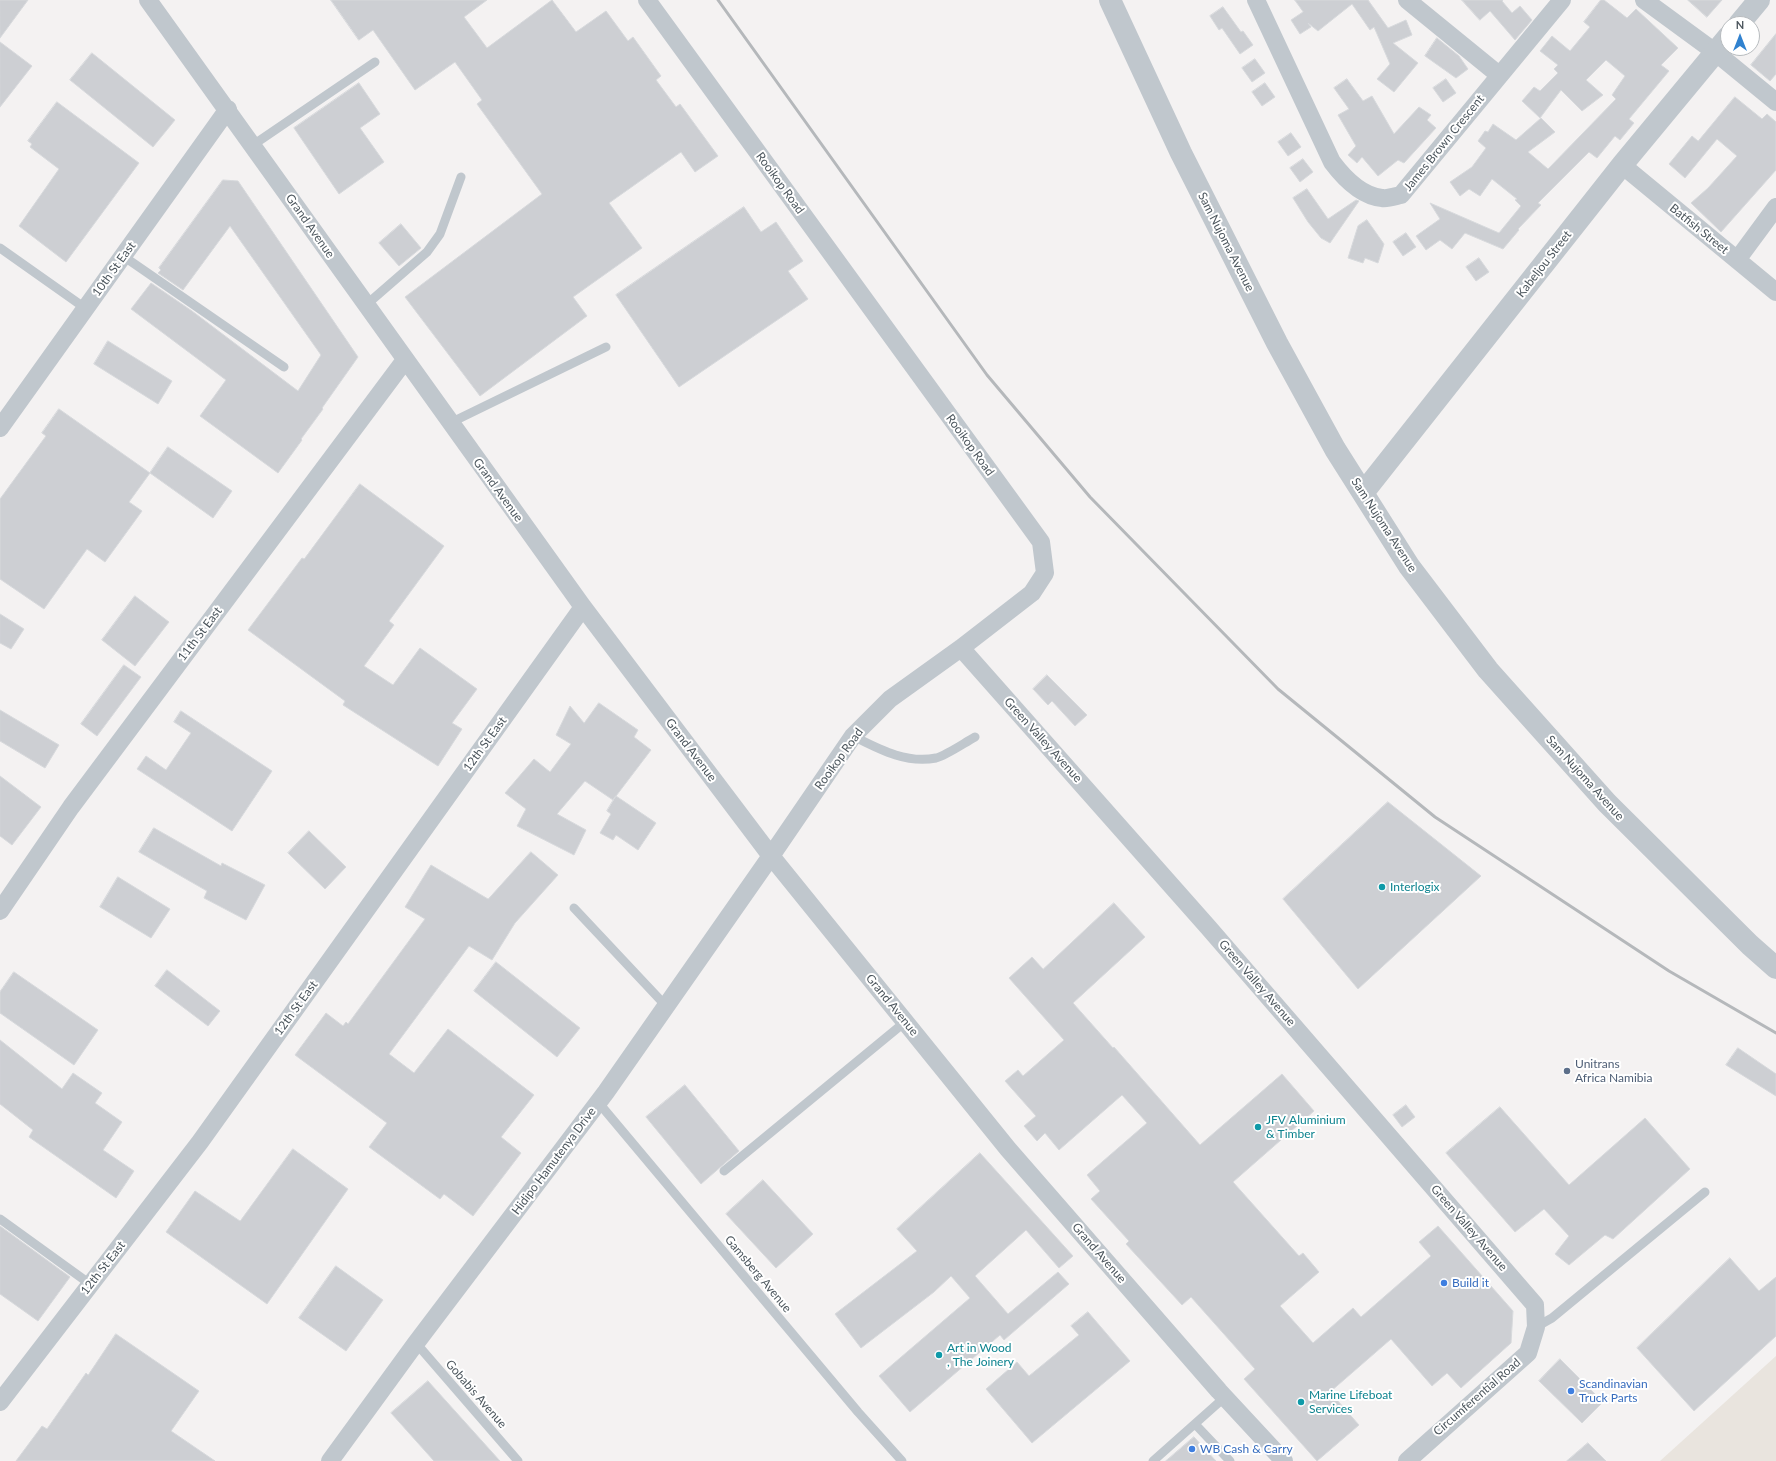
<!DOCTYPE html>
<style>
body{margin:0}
#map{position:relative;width:1776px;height:1461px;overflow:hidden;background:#f4f2f2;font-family:Lato,sans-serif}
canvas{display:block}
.north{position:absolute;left:1720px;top:16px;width:40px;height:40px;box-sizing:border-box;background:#fff;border:1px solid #b7bbbe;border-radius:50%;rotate:0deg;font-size:11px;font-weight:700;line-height:16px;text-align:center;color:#4c565d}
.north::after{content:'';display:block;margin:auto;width:14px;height:18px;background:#3182cf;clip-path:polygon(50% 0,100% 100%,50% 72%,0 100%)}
</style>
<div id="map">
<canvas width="1776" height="1461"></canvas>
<div class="north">N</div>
</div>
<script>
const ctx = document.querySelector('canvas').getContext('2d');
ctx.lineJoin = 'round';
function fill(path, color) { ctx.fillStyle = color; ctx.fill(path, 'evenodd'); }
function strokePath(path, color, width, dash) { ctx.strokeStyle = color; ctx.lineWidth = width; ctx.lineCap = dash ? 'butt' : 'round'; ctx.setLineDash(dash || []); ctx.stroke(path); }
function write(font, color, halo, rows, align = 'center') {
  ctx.font = font + ' Lato,sans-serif'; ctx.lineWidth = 4; ctx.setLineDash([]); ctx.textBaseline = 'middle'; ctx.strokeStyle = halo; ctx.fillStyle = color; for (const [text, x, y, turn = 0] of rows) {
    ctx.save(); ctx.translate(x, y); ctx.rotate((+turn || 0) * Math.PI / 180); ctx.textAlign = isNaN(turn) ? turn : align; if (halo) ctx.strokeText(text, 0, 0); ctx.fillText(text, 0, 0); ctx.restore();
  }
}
const sand = new Path2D(`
 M 1776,1356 L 1776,1461 L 1660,1461 Z`);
const building = new Path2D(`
 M 0,0 L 28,0 L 0,38 Z
 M 331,0 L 487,0 L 464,17 L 487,48 L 552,0 L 576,32 L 606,11 L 628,41 L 633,37 L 661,76 L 656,80 L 676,107 L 680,104 L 718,156 L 695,172 L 681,152 L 609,203 L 642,248 L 573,297 L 587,316 L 480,396 L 405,297 L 542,194 L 477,104 L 482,100 L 455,62 L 415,90 L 373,30 L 359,40 Z
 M 1295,0 L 1368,0 L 1388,28 L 1406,20 L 1412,35 L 1393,43 L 1418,63 L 1394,92 L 1377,79 L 1390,64 L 1374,27 L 1370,30 L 1352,4 L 1318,31 L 1308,23 L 1311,27 L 1300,34 L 1291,20 L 1303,12 Z
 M 1462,0 L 1503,0 L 1502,1 L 1512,13 L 1520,6 L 1532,20 L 1515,40 L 1490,11 L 1480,20 Z
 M 1601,0 L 1604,0 L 1627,18 L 1636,9 L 1678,48 L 1661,65 L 1669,71 L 1629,119 L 1634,123 L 1620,140 L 1615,136 L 1597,158 L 1589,152 L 1538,203 L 1541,205 L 1518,229 L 1519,230 L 1503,249 L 1465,233 L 1452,249 L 1440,240 L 1426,250 L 1416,236 L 1440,219 L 1430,203 L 1499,233 L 1521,206 L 1515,200 L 1517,199 L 1492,179 L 1480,196 L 1469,189 L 1460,196 L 1450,182 L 1472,167 L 1486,148 L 1478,141 L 1485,131 L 1488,132 L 1493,124 L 1516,140 L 1541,118 L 1555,132 L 1528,152 L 1548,169 L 1616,99 L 1612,95 L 1625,76 L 1606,60 L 1586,80 L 1603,95 L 1582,111 L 1561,90 L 1540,118 L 1522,101 L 1534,87 L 1540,91 L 1558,73 L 1554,69 L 1558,65 L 1540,51 L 1552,36 L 1570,51 L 1590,27 L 1584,22 Z
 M 1688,0 L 1722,0 L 1707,17 Z
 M 1223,7 L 1241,32 L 1243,31 L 1253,45 L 1240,54 L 1222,28 L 1219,30 L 1210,16 Z
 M 1776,34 L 1776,74 L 1770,81 L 1751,65 Z
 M 1437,38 L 1459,56 L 1468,69 L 1456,78 L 1425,56 Z
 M 0,42 L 32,66 L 0,107 Z
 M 92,53 L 175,120 L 153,147 L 70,80 Z
 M 1255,59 L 1265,73 L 1252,82 L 1242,68 Z
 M 1347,79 L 1363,101 L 1372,96 L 1394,134 L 1419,107 L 1431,115 L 1427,120 L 1436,128 L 1404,163 L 1398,160 L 1378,176 L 1362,157 L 1357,163 L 1348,155 L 1356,146 L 1338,115 L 1349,109 L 1334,88 Z
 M 1446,79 L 1456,93 L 1443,102 L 1433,88 Z
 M 359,83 L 380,114 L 360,128 L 384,162 L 339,194 L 294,128 Z
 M 1265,83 L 1275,97 L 1262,106 L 1252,92 Z
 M 1735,97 L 1762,119 L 1767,114 L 1776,122 L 1776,170 L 1721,232 L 1691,203 L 1708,188 L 1737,156 L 1717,139 L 1685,178 L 1669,164 L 1692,136 L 1698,141 Z
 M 57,102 L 139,163 L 66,262 L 19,226 L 59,169 L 30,147 L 32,144 L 28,141 Z
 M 1291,133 L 1301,147 L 1288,156 L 1278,142 Z
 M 1303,159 L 1313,172 L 1300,182 L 1290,168 Z
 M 223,180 L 238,181 L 358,357 L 322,408 L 323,409 L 301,439 L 302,440 L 278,473 L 200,416 L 226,380 L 131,309 L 151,283 L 192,311 L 298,391 L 321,355 L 230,226 L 183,290 L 158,273 L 161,270 L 159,268 Z
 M 1307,189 L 1328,219 L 1356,200 L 1359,201 L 1330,243 L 1321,238 L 1308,222 L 1293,198 Z
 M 744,207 L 761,232 L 776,222 L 803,261 L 788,271 L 808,299 L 679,387 L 616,295 Z
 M 1367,220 L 1384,244 L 1378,263 L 1365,258 L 1363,263 L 1348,258 L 1358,226 Z
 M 401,224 L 421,248 L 399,266 L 379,243 Z
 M 1406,233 L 1416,247 L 1403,256 L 1393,242 Z
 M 1479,258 L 1489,272 L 1476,281 L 1466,267 Z
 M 108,341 L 172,381 L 158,404 L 94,364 Z
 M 59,409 L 150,473 L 129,502 L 142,511 L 105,562 L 87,549 L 44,609 L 0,579 L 0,499 L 46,436 L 42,433 Z
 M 168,447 L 232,491 L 213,518 L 150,473 Z
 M 360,484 L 444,546 L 389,621 L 394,625 L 364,666 L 393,685 L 420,648 L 477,689 L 452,723 L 462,729 L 438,766 L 343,705 L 345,701 L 248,630 L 302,558 L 304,559 Z
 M 135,596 L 169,622 L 135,666 L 102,640 Z
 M 0,614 L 24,629 L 11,649 L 0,643 Z
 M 124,665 L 141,677 L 97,736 L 81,724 Z
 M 1047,675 L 1087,715 L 1075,726 L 1052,701 L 1048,705 L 1033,689 Z
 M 599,703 L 638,730 L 634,737 L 651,750 L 613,800 L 585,781 L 557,814 L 586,830 L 574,855 L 517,826 L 526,809 L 505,793 L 534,759 L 550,772 L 571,744 L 556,735 L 570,706 L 584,723 Z
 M 0,710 L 59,745 L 45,768 L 0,741 Z
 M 181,711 L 272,771 L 232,831 L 137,769 L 146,756 L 166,770 L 191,733 L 174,722 Z
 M 0,776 L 41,807 L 12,845 L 0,836 Z
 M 616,796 L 656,823 L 638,850 L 616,835 L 613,840 L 600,833 L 611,814 L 607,811 Z
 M 1388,802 L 1481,876 L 1358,989 L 1283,899 Z
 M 154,828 L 221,866 L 222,863 L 265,885 L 246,920 L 204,898 L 207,891 L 139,852 Z
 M 309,831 L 346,867 L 325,889 L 288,853 Z
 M 531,852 L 558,875 L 515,923 L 492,960 L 469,946 L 389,1054 L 414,1073 L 448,1029 L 534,1095 L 501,1137 L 521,1153 L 473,1216 L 444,1194 L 440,1199 L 369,1147 L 387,1123 L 295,1055 L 326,1013 L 343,1026 L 346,1022 L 348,1024 L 425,919 L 405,907 L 431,865 L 488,899 Z
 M 118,877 L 170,909 L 151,938 L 100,907 Z
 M 1114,903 L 1145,937 L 1073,1003 L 1113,1048 L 1114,1047 L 1200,1145 L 1282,1074 L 1314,1111 L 1233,1182 L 1299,1256 L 1303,1253 L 1319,1272 L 1280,1306 L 1313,1343 L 1353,1308 L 1361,1317 L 1431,1256 L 1419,1242 L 1438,1226 L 1513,1311 L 1511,1343 L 1461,1388 L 1447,1373 L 1432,1386 L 1391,1339 L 1330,1392 L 1359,1425 L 1317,1461 L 1244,1379 L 1255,1369 L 1191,1297 L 1182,1305 L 1126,1244 L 1129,1241 L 1091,1199 L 1100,1191 L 1087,1175 L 1147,1123 L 1122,1095 L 1059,1150 L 1045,1133 L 1037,1141 L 1024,1126 L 1036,1116 L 1005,1081 L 1018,1070 L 1023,1076 L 1064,1040 L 1009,978 L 1032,957 L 1043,969 Z
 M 496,962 L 580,1028 L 557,1057 L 474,991 Z
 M 167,970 L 220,1011 L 208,1026 L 155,986 Z
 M 14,972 L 98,1030 L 74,1065 L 0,1013 L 0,992 Z
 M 0,1040 L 62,1089 L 73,1073 L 102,1093 L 95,1103 L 122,1122 L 103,1150 L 134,1171 L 116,1198 L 29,1137 L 33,1130 L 0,1104 Z
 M 1738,1048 L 1776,1074 L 1776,1096 L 1726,1065 Z
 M 685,1085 L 739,1151 L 701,1184 L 646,1117 Z
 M 1406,1105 L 1415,1117 L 1402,1127 L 1393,1115 Z
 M 1500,1107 L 1569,1185 L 1645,1118 L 1690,1169 L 1613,1239 L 1605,1235 L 1569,1265 L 1555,1254 L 1569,1236 L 1544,1209 L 1515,1232 L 1446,1153 Z
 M 293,1149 L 348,1189 L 267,1304 L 166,1232 L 195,1191 L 240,1221 Z
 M 980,1153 L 1073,1256 L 1059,1268 L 1026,1230 L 975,1276 L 1008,1314 L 1058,1272 L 1069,1284 L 1004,1340 L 1000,1335 L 910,1412 L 879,1376 L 970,1298 L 951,1276 L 934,1292 L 861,1348 L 835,1314 L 917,1251 L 897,1229 Z
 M 763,1180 L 813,1234 L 776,1268 L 726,1214 Z
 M 0,1226 L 70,1277 L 38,1321 L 0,1294 Z
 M 1730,1258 L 1759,1291 L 1776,1277 L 1776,1336 L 1694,1411 L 1637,1348 Z
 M 336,1266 L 383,1300 L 346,1351 L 299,1318 Z
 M 1088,1312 L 1130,1361 L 1032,1443 L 986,1389 L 1017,1362 L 1029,1376 L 1079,1335 L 1071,1326 Z
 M 116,1334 L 199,1391 L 171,1431 L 215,1461 L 16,1461 L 42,1426 L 47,1429 L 86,1373 L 88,1375 Z
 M 1560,1359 L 1603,1402 L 1582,1423 L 1539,1381 Z
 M 428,1381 L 500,1461 L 434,1461 L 391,1413 Z
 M 1194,1437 L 1216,1461 L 1166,1461 Z
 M 1588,1443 L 1606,1461 L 1567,1461 Z`);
const service = new Path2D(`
 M 253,145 L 375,62
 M 0,248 L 85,308
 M 123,256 L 284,367
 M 366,305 L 427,252 L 440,234 L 461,177
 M 450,423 L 606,347
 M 853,736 C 879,749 906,764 936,758 C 947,755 964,743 975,737
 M 574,908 L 666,1006
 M 598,1102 L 858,1412 L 902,1461
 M 724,1171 L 905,1022
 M 0,1219 L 90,1284
 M 1536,1327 L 1552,1318 L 1705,1192
 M 416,1343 L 518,1461
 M 1195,1424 L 1230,1461
 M 1153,1461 L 1225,1397`);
const minor = new Path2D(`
 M 148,0 L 583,607 L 771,856 L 1008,1149 L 1219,1391 L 1284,1461
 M 1256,0 L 1332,162 C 1344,178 1361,196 1382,198 C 1388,199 1396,196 1401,195 L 1562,0
 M 1407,0 L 1499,75
 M 1644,0 L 1715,52 L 1776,102
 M 1622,165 L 1776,292
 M 1737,260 L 1776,207
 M 0,428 L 228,109
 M 961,648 L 1208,927 L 1535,1305 L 1536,1327 L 1528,1353 L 1407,1461
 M 0,911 L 71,807 L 405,360
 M 0,1402 L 200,1142 L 583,607
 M 330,1461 L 416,1343 L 606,1092 L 771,856 L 853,736 L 890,699 L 961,648 L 1032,593 L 1045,573 L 1041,542 L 647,0`);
const tertiary = new Path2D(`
 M 1110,0 L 1181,153 L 1277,343 L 1335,449 L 1409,566 L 1488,670 L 1607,803 L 1750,945 L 1776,968
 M 1739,24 L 1759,0
 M 1363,493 L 1622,165 L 1728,37`);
const rail = new Path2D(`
 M 718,0 L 987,375 L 1090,497 L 1278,689 L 1435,817 L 1669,971 L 1776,1033`);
const markers = [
 [1382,887,4,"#0f9aa8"],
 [1567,1071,4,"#5c6f8a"],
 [1258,1127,4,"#0f9aa8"],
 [1444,1283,4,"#3f7fe0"],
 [939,1355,4,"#0f9aa8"],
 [1571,1391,4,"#3f7fe0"],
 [1301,1402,4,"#0f9aa8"],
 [1192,1449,4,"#3f7fe0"]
];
const streetNames = [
 ["James Brown Crescent",1444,143,-51],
 ["Rooikop Road",780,183,54],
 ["Grand Avenue",310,226,55],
 ["Batfish Street",1699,229,39],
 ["Sam Nujoma Avenue",1226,242,63],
 ["Kabeljou Street",1544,264,-52],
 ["10th St East",114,269,-54],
 ["Rooikop Road",970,445,54],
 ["Grand Avenue",498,490,54],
 ["Sam Nujoma Avenue",1384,525,57],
 ["11th St East",200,634,-53],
 ["Green Valley Avenue",1043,740,48],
 ["12th St East",485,744,-54],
 ["Grand Avenue",691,750,53],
 ["Rooikop Road",839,759,-54],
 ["Sam Nujoma Avenue",1585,778,48],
 ["Green Valley Avenue",1257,983,49],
 ["Grand Avenue",892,1005,51],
 ["12th St East",296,1008,-54],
 ["Hidipo Hamutenya Drive",554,1161,-53],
 ["Green Valley Avenue",1469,1228,49],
 ["Grand Avenue",1099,1253,49],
 ["12th St East",103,1268,-52],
 ["Gamsberg Avenue",758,1274,50],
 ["Gobabis Avenue",476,1394,49],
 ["Circumferential Road",1477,1397,-41]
];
const cultureNames = [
 ["Interlogix",1390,887],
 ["JFV Aluminium",1266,1120],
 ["& Timber",1266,1134],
 ["Art in Wood",947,1348],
 [", The Joinery",947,1362],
 ["Marine Lifeboat",1309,1395],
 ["Services",1309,1409]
];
const serviceNames = [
 ["Unitrans",1575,1064],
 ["Africa Namibia",1575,1078]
];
const shopNames = [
 ["Build it",1452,1283],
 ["Scandinavian",1579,1384],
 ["Truck Parts",1579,1398],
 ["WB Cash & Carry",1200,1449]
];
fill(sand, '#e9e4de');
fill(building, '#cdcfd3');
strokePath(building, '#d7d9dc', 1);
strokePath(service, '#c0c7cd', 9);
strokePath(minor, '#c0c7cd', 18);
strokePath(tertiary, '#c0c7cd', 22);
strokePath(rail, '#b5b8bb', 3);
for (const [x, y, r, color] of markers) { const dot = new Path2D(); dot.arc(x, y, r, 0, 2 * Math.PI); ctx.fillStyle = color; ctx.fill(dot); strokePath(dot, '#fff', 1.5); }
write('12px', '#4c565d', '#fff', streetNames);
write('12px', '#0d838f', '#fff', cultureNames, 'left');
write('12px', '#4e5e75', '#fff', serviceNames, 'left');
write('12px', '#366cbe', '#fff', shopNames, 'left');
</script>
